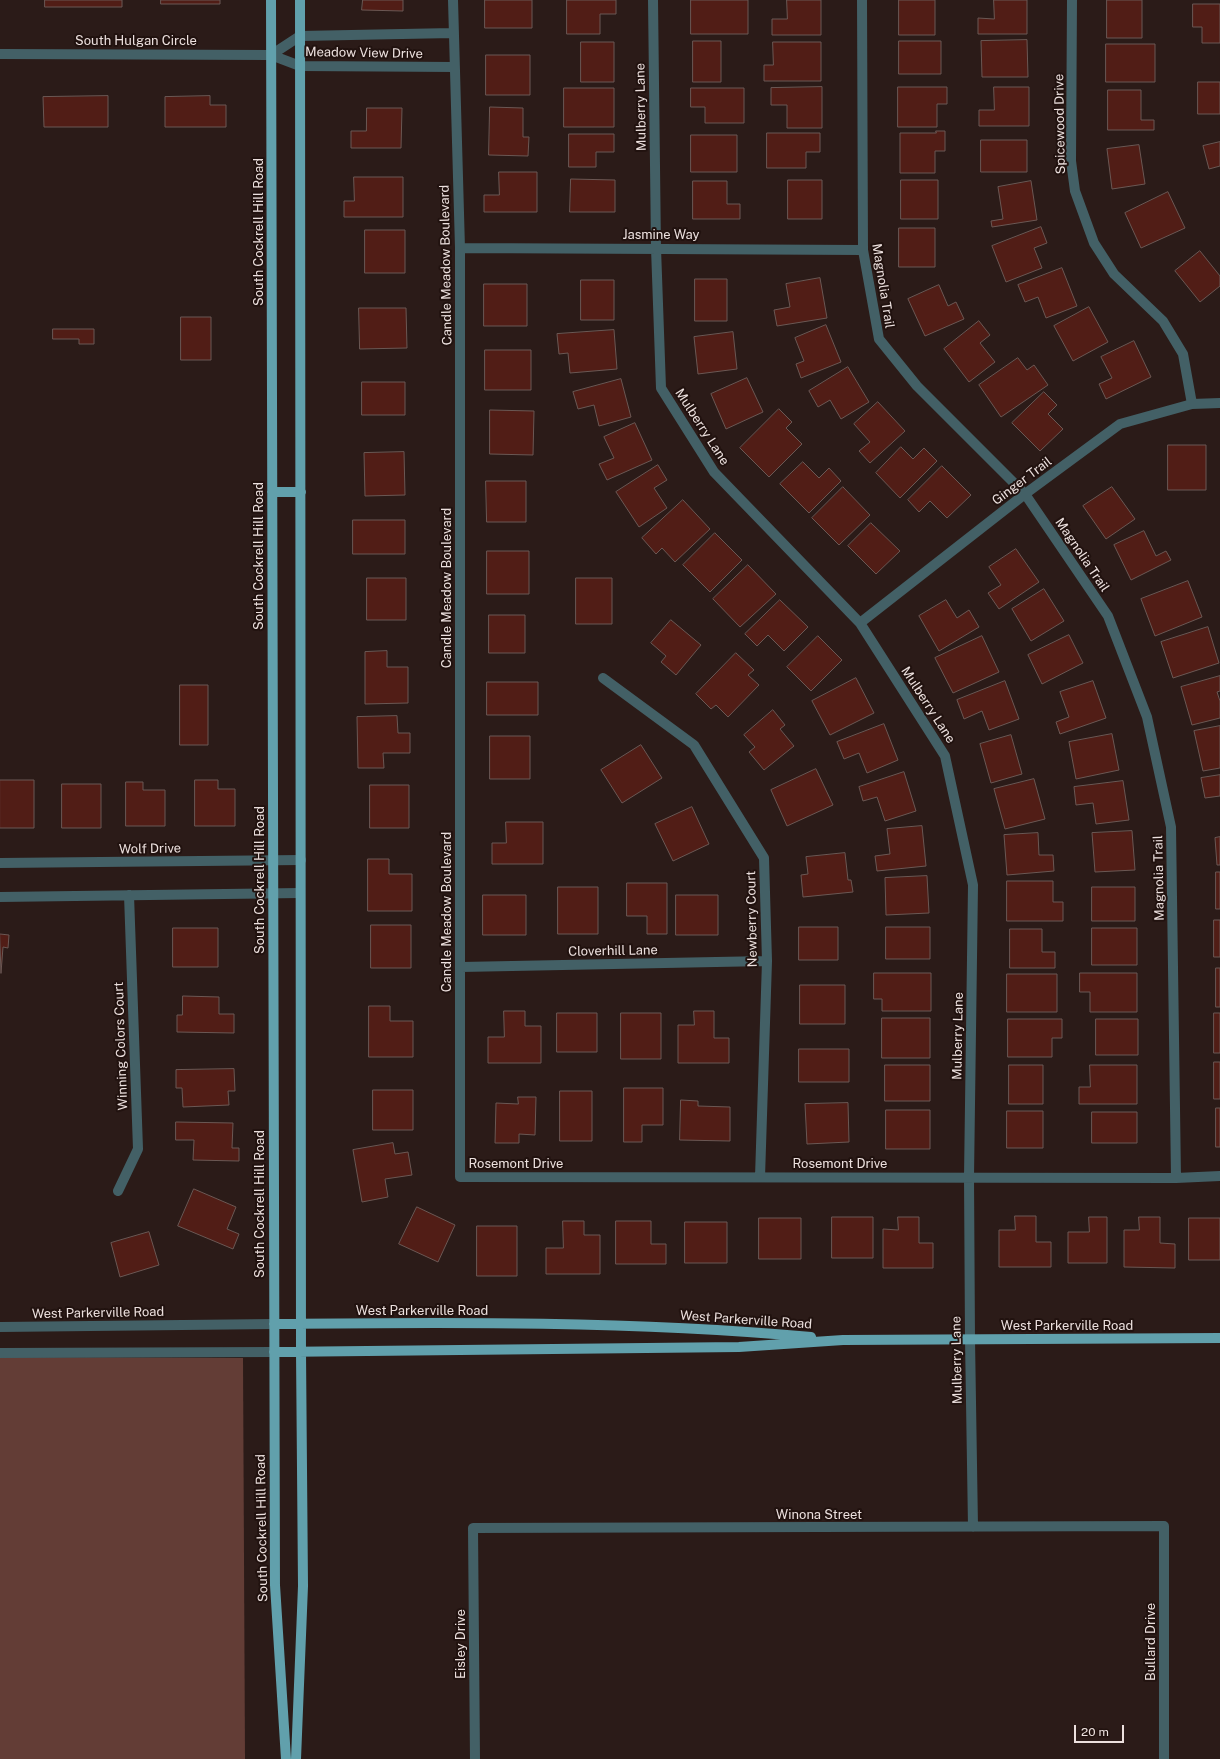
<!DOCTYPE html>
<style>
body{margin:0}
#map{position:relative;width:1220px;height:1759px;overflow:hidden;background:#2b1b18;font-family:"Public Sans",sans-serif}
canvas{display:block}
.scale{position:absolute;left:1074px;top:1725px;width:50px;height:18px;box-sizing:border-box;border:2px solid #ece0de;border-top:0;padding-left:5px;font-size:12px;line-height:14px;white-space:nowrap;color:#ece0de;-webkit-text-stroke:3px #21120f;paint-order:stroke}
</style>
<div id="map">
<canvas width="1220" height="1759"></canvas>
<div class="scale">20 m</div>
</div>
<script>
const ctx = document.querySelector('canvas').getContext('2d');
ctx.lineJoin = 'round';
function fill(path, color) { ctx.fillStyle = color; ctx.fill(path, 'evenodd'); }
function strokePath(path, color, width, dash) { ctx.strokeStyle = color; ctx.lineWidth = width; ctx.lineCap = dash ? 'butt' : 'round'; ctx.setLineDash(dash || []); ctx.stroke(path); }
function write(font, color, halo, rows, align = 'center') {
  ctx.font = font + ' "Public Sans",sans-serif'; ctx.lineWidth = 4; ctx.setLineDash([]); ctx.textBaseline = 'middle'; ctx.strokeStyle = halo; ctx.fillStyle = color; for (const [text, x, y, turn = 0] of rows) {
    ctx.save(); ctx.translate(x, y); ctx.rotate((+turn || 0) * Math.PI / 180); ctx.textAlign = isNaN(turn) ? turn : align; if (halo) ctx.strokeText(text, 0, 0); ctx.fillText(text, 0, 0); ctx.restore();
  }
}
const green = new Path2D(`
 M 0,1357 L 243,1358 L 245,1759 L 0,1759 Z`);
const building = new Path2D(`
 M 45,0 L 122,0 L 122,7 L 45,7 Z
 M 161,0 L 220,0 L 220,4 L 161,4 Z
 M 363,0 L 403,0 L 403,11 L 362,10 Z
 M 485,0 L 532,0 L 532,28 L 485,28 Z
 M 567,0 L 616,0 L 616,14 L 600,14 L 600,34 L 567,34 Z
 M 691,0 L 748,0 L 748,34 L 691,34 Z
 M 787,0 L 821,0 L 821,35 L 772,35 L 772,19 L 787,19 Z
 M 899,0 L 935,0 L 935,35 L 899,35 Z
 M 994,0 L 1027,0 L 1027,34 L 978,34 L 978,18 L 994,19 Z
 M 1107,0 L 1142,0 L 1142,38 L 1107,38 Z
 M 1193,4 L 1220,4 L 1220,43 L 1202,43 L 1202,27 L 1193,27 Z
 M 1027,40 L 1028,77 L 982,77 L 981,41 Z
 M 693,41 L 721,41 L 721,82 L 693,82 Z
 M 899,41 L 941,41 L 941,74 L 899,74 Z
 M 581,42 L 614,42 L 614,82 L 581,82 Z
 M 773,42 L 821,42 L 821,81 L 764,81 L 764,65 L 773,65 Z
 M 1106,44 L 1155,44 L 1155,82 L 1106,82 Z
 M 486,55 L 530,55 L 530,95 L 486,95 Z
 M 1198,82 L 1220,82 L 1220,114 L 1198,114 Z
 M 822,87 L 822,128 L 787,128 L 787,105 L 771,105 L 771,88 Z
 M 898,87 L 947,87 L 947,104 L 937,104 L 937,127 L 898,127 Z
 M 994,87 L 1029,87 L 1029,126 L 979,126 L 979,110 L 994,110 Z
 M 564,88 L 614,88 L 614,127 L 564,127 Z
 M 691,88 L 744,88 L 744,123 L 705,123 L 705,107 L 691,107 Z
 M 1108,90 L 1141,90 L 1141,120 L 1154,120 L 1154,130 L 1108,130 Z
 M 108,96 L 108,127 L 44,127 L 43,97 Z
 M 210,96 L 210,105 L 226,105 L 226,127 L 165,127 L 165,97 Z
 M 490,107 L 523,108 L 523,137 L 529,137 L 528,156 L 489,155 Z
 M 367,108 L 402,108 L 401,148 L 351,148 L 351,131 L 366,131 Z
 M 936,131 L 945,131 L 945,151 L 935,151 L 935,173 L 900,173 L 900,133 L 936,133 Z
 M 767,133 L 820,133 L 820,152 L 806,152 L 806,168 L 767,168 Z
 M 569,134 L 614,134 L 614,152 L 596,152 L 596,167 L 569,167 Z
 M 691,135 L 737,135 L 737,172 L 691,172 Z
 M 981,140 L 1027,140 L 1027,172 L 981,172 Z
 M 1220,142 L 1220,166 L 1209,169 L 1203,146 Z
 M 1139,145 L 1145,184 L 1112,189 L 1107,149 Z
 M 499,172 L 537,172 L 537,212 L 484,212 L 484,195 L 499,195 Z
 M 354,177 L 403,177 L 403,217 L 344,217 L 344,201 L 354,201 Z
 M 571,179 L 615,180 L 615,212 L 570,212 Z
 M 788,180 L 822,180 L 822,219 L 788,219 Z
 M 901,180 L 938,180 L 938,219 L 901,219 Z
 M 693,181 L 727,181 L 727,204 L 740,204 L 740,219 L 693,219 Z
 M 1031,181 L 1037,220 L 992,227 L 991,221 L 1003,219 L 998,187 Z
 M 1168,192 L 1185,228 L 1141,248 L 1125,213 Z
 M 1041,227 L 1047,243 L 1034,248 L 1042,268 L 1006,282 L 992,246 Z
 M 899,228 L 935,228 L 935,267 L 899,267 Z
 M 365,230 L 405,230 L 405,273 L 365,273 Z
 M 1200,251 L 1220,276 L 1220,286 L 1200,302 L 1175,271 Z
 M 1062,268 L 1077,306 L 1046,318 L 1038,297 L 1025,302 L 1018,285 Z
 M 820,278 L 827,318 L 777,326 L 774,310 L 790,307 L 786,284 Z
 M 695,279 L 727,279 L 727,321 L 695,321 Z
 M 581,280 L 614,280 L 614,320 L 581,320 Z
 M 484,284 L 527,284 L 527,326 L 484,326 Z
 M 939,285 L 948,306 L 956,302 L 964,319 L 925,336 L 908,299 Z
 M 1089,307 L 1108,342 L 1073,361 L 1054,326 Z
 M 359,308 L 406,308 L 407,348 L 360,349 Z
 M 181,317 L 211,317 L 211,360 L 181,360 Z
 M 979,321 L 990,335 L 980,343 L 995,362 L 969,382 L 944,349 Z
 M 826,325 L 841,362 L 801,378 L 796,364 L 804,361 L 795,338 Z
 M 53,329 L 94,329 L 94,344 L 79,344 L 79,339 L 53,339 Z
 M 614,330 L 617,369 L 570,373 L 568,353 L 559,354 L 557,334 Z
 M 733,332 L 737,369 L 698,374 L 694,337 Z
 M 1134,341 L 1151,377 L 1106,399 L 1099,384 L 1112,378 L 1101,357 Z
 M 485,350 L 531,350 L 531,390 L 485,390 Z
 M 1018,358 L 1027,370 L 1034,365 L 1048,385 L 1001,417 L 979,385 Z
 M 848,367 L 869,402 L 841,419 L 830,400 L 818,407 L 809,391 Z
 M 747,378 L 763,412 L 726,429 L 711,394 Z
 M 621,379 L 631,417 L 599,426 L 594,405 L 578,409 L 573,392 Z
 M 362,382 L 405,382 L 405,415 L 362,415 Z
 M 1044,392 L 1057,405 L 1048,414 L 1063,429 L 1040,451 L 1012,423 Z
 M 878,402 L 905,431 L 870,463 L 859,451 L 870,442 L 854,424 Z
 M 779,409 L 792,422 L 786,428 L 802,444 L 769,477 L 740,448 Z
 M 490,410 L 534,411 L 533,455 L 490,454 Z
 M 635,423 L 652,460 L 607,480 L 599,464 L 614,458 L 604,437 Z
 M 1168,445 L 1206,445 L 1206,490 L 1168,490 Z
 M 901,447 L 913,459 L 924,448 L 937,461 L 900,498 L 876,473 Z
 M 404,452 L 405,495 L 365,496 L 364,453 Z
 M 803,462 L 819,478 L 829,468 L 841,481 L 809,513 L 780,484 Z
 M 658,465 L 667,480 L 654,488 L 667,508 L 639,527 L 616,492 Z
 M 942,466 L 971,495 L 947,518 L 930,501 L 919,512 L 908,500 Z
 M 486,481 L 526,481 L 526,522 L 487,522 Z
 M 843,487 L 870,515 L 839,545 L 812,518 Z
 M 1112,487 L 1135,519 L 1106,539 L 1083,506 Z
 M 683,500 L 710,529 L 675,562 L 662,548 L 656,554 L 642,538 Z
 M 353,520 L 405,520 L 405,554 L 353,554 Z
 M 871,523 L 900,551 L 876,574 L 848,546 Z
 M 1144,531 L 1156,556 L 1166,551 L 1171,560 L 1131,580 L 1114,545 Z
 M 715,533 L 742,560 L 710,592 L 683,565 Z
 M 1016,549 L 1039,582 L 999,609 L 988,593 L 1001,585 L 989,567 Z
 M 487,551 L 529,551 L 529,594 L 487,594 Z
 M 748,565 L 776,594 L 740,627 L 713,599 Z
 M 367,578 L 406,578 L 406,620 L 367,620 Z
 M 576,578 L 612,578 L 612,624 L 576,624 Z
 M 1188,581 L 1202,617 L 1155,636 L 1141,599 Z
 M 1044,589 L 1064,621 L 1031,641 L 1012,609 Z
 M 780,600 L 808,627 L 784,651 L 768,635 L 757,646 L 745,634 Z
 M 946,600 L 957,618 L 969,610 L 979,627 L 939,651 L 919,616 Z
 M 489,615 L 525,615 L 525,653 L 489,653 Z
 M 671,620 L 701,645 L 676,675 L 661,662 L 666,656 L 651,643 Z
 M 1208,627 L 1219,663 L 1173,678 L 1161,642 Z
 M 1069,635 L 1083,663 L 1042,684 L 1028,655 Z
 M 818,636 L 842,660 L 811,691 L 787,667 Z
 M 982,636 L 999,672 L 953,693 L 935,658 Z
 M 387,651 L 387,667 L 408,667 L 408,703 L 365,704 L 365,652 Z
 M 736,653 L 754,670 L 748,675 L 759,685 L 728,717 L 716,705 L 711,709 L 696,694 Z
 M 1220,676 L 1220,691 L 1217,692 L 1220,701 L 1220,718 L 1192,725 L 1181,687 Z
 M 856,678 L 874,713 L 830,735 L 812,701 Z
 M 1005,681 L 1019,719 L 989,730 L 982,711 L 964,719 L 957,700 Z
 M 1093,681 L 1106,718 L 1060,734 L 1056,722 L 1069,717 L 1060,692 Z
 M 487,682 L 538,682 L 538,715 L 487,715 Z
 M 180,685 L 208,685 L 208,745 L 180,745 Z
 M 773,710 L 785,725 L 780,729 L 794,746 L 764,770 L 749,752 L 755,747 L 744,735 Z
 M 397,716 L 398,733 L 410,733 L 410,753 L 383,753 L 384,768 L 358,768 L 357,717 Z
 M 884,724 L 898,760 L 867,773 L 859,753 L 844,759 L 837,742 Z
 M 1220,726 L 1220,768 L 1203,771 L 1194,731 Z
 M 1112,734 L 1119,770 L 1076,779 L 1069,742 Z
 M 1011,735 L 1022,774 L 991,783 L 980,744 Z
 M 490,736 L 530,736 L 530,779 L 490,779 Z
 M 641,745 L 662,778 L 622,803 L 601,770 Z
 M 816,769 L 833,805 L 787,826 L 771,790 Z
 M 904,772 L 916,811 L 885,821 L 877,797 L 863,801 L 859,787 Z
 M 1220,775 L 1220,796 L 1205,798 L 1201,778 Z
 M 1034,779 L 1045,819 L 1005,829 L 994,789 Z
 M 0,780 L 34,780 L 34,828 L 0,828 Z
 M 195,780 L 218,780 L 218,789 L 235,789 L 235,826 L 195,826 Z
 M 1123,781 L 1129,820 L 1096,824 L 1093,803 L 1076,805 L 1074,787 Z
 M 126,782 L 143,782 L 143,790 L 165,790 L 165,826 L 126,826 Z
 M 62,784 L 101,784 L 101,828 L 62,828 Z
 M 370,785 L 409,785 L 409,828 L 370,828 Z
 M 692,807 L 709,844 L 673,861 L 655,824 Z
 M 506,822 L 543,822 L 543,864 L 492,864 L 492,843 L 506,843 Z
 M 922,826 L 926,866 L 877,871 L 875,856 L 890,854 L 887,829 Z
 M 1132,831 L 1135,870 L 1095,872 L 1092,833 Z
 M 1038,833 L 1039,855 L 1053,855 L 1054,871 L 1007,875 L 1004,835 Z
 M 1220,837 L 1220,865 L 1217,865 L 1215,838 Z
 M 845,853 L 848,880 L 851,880 L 853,892 L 803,897 L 801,875 L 808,874 L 806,857 Z
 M 368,859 L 389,859 L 389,874 L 412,874 L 412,911 L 368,911 Z
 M 1216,872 L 1220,872 L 1220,909 L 1216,909 Z
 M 927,876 L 929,913 L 886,915 L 885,878 Z
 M 1007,881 L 1053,881 L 1053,902 L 1063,902 L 1063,921 L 1007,921 Z
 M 627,883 L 667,883 L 667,934 L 647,934 L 647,916 L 627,916 Z
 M 558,887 L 598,887 L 598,934 L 558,934 Z
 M 1092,887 L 1135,887 L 1135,921 L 1092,921 Z
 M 483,895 L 526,895 L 526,935 L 483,935 Z
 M 676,895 L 718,895 L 718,935 L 676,935 Z
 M 1214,920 L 1220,920 L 1220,957 L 1214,957 Z
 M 371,925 L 411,925 L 411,968 L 371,968 Z
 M 799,927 L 838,927 L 838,960 L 799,960 Z
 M 886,927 L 930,927 L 930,959 L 886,959 Z
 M 173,928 L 218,928 L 218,967 L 173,967 Z
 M 1092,928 L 1137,928 L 1137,965 L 1092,965 Z
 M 1010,929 L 1042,929 L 1042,952 L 1055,952 L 1055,968 L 1010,968 Z
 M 0,934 L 9,935 L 8,948 L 3,947 L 1,973 Z
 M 1216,968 L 1220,968 L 1220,1007 L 1216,1007 Z
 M 874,973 L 931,973 L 931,1011 L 882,1011 L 882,999 L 874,999 Z
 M 1080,973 L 1137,973 L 1137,1012 L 1090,1012 L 1090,992 L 1080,992 Z
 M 1007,974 L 1057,974 L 1057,1012 L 1007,1012 Z
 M 800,985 L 845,985 L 845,1024 L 800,1024 Z
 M 183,996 L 219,997 L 219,1014 L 234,1014 L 234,1033 L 177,1032 L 177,1015 L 182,1015 Z
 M 369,1006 L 390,1006 L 390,1021 L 413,1021 L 413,1057 L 369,1057 Z
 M 504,1011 L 525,1011 L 525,1026 L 541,1026 L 541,1063 L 488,1063 L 488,1037 L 504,1037 Z
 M 694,1011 L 714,1011 L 714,1038 L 729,1038 L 729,1063 L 678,1063 L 678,1025 L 694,1025 Z
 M 557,1013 L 597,1013 L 597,1052 L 557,1052 Z
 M 621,1013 L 661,1013 L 661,1059 L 621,1059 Z
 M 1214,1013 L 1220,1013 L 1220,1053 L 1214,1053 Z
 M 882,1018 L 930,1018 L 930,1058 L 882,1058 Z
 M 1008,1019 L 1062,1019 L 1062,1038 L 1052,1038 L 1052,1057 L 1008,1057 Z
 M 1096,1019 L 1138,1019 L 1138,1055 L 1096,1055 Z
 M 799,1049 L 849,1049 L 849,1082 L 799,1082 Z
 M 1214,1062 L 1220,1062 L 1220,1099 L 1214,1099 Z
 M 885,1065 L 930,1065 L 930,1101 L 885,1101 Z
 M 1009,1065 L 1043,1065 L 1043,1104 L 1009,1104 Z
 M 1090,1065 L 1137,1065 L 1137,1104 L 1079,1104 L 1079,1087 L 1090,1087 Z
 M 234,1069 L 235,1091 L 228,1091 L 229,1105 L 183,1107 L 182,1088 L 176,1088 L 176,1070 Z
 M 624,1088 L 663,1088 L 663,1125 L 642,1125 L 642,1142 L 624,1142 Z
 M 373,1090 L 413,1090 L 413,1130 L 373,1130 Z
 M 560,1091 L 592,1091 L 592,1141 L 560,1141 Z
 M 518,1097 L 536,1097 L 535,1135 L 519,1134 L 519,1143 L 495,1143 L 496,1103 L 518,1104 Z
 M 681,1100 L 698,1101 L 698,1106 L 730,1107 L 730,1141 L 680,1140 Z
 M 848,1103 L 849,1142 L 807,1144 L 805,1104 Z
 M 1216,1108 L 1220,1108 L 1220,1147 L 1216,1147 Z
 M 886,1110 L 930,1110 L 930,1149 L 886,1149 Z
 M 1007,1111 L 1043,1111 L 1043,1148 L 1007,1148 Z
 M 1092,1112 L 1137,1112 L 1137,1143 L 1092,1143 Z
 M 176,1122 L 233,1123 L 232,1148 L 239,1148 L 239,1161 L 193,1160 L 194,1140 L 176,1140 Z
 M 393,1143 L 395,1154 L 408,1152 L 412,1175 L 385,1179 L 388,1197 L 362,1202 L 353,1150 Z
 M 194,1189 L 236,1207 L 227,1229 L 239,1234 L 233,1249 L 178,1226 Z
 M 417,1207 L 455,1225 L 438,1262 L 399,1244 Z
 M 1015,1216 L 1036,1216 L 1036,1242 L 1051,1242 L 1051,1267 L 999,1267 L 999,1230 L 1015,1230 Z
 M 832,1217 L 873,1217 L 873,1258 L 832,1258 Z
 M 898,1217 L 919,1217 L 919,1243 L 933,1243 L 933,1268 L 883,1268 L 883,1229 L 898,1230 Z
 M 1089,1217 L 1107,1217 L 1107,1263 L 1068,1263 L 1068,1232 L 1089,1232 Z
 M 1139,1217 L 1160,1217 L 1160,1243 L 1175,1244 L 1175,1268 L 1124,1267 L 1124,1230 L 1139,1230 Z
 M 759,1218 L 801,1218 L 801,1259 L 759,1259 Z
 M 1189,1218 L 1220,1218 L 1220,1260 L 1189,1260 Z
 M 563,1221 L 584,1221 L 584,1235 L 600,1235 L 600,1274 L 546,1274 L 546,1248 L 563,1248 Z
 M 616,1221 L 651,1221 L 651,1244 L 666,1244 L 666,1264 L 616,1264 Z
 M 685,1222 L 727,1222 L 727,1263 L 685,1263 Z
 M 477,1226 L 517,1226 L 517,1276 L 477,1276 Z
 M 149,1232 L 159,1265 L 120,1277 L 111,1243 Z`);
const minor = new Path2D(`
 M 453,0 L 460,248 L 460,1177 L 1176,1178 L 1220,1176
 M 653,0 L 656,248 L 661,388 L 714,472 L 860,623 L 945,756 L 973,885 L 969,1177 L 970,1339 L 973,1527
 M 862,0 L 863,250 L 879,339 L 917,386 L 1025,494 L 1108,616 L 1147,717 L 1171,827 L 1176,1178
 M 1072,0 L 1071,161 L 1075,191 L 1094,243 L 1114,274 L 1163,321 L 1183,354 L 1192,404
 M 0,54 L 271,55 L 300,66 L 454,67
 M 271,55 L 300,36 L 453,33
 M 460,248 L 863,250
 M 860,623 L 1025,494 L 1120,424 L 1192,404 L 1220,403
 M 603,678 L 694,745 L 764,858 L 767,961 L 760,1177
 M 0,863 L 301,860
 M 0,897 L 300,893
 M 461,967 L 767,961
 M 118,1191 L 138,1149 L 129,895
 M 0,1327 L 274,1324
 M 0,1353 L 274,1352
 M 475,1759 L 473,1528 L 1164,1526 L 1164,1759`);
const major = new Path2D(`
 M 271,0 L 275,1585 L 286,1759
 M 272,492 L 301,492
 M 274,1324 C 453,1322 633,1321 811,1337
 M 274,1352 L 739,1347 L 843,1340 L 1220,1338
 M 296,1759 L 303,1586 L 301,1352 L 300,0`);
const streetNames = [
 ["South Hulgan Circle",136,41],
 ["Meadow View Drive",364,53,1],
 ["Mulberry Lane",641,107,-91],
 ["Spicewood Drive",1060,124,-91],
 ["South Cockrell Hill Road",259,232,-90],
 ["Jasmine Way",661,235],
 ["Candle Meadow Boulevard",446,265,-91],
 ["Magnolia Trail",883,286,81],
 ["Mulberry Lane",702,427,57],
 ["Ginger Trail",1022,481,-37],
 ["Magnolia Trail",1082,555,56],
 ["South Cockrell Hill Road",259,556,-90],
 ["Candle Meadow Boulevard",447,588,-90],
 ["Mulberry Lane",928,705,57],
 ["Wolf Drive",150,849,-1],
 ["Magnolia Trail",1159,878,-91],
 ["South Cockrell Hill Road",260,880,-90],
 ["Candle Meadow Boulevard",447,912,-90],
 ["Newberry Court",752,919,-91],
 ["Cloverhill Lane",613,951,-1],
 ["Mulberry Lane",958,1036,-89],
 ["Winning Colors Court",121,1046,-92],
 ["Rosemont Drive",516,1164],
 ["Rosemont Drive",840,1164],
 ["South Cockrell Hill Road",260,1204,-90],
 ["West Parkerville Road",422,1311],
 ["West Parkerville Road",98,1313,-1],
 ["West Parkerville Road",746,1320,4],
 ["West Parkerville Road",1067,1326],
 ["Mulberry Lane",957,1360,-91],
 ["Winona Street",819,1515],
 ["South Cockrell Hill Road",262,1528,-91],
 ["Bullard Drive",1151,1642,-90],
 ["Eisley Drive",461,1644,-90]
];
fill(green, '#633d36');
fill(building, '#511d16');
strokePath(building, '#6b5854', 1);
strokePath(minor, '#436066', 10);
strokePath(major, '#61a0ac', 10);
write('13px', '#ece0de', '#21120f', streetNames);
</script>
